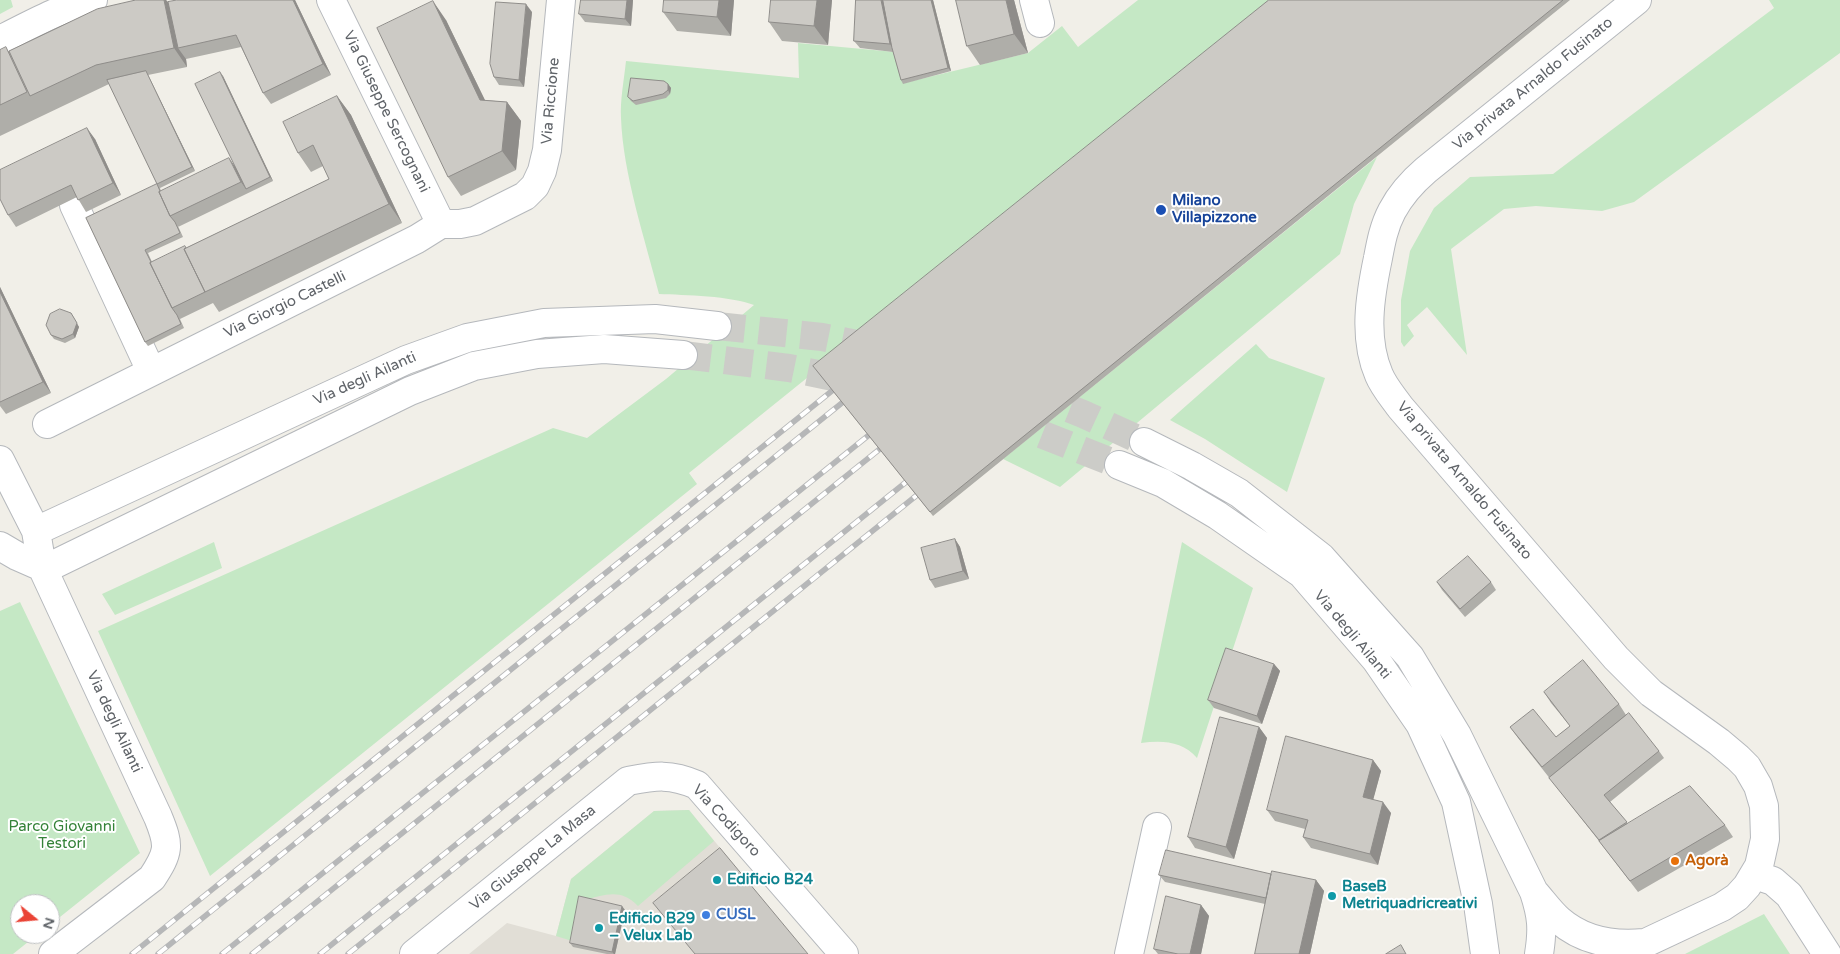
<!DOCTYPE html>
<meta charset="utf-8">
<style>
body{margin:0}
#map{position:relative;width:1840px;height:954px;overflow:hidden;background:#f1efe8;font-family:"Varela Round",sans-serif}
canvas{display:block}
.north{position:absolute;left:10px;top:894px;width:50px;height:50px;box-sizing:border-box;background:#fff;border:1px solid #bfc1c3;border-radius:50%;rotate:107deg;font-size:14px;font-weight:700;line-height:20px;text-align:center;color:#5f6368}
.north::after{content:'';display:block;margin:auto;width:18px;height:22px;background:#ea4335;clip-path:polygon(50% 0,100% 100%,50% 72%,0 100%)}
</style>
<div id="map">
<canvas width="1840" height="954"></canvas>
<div class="north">N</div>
</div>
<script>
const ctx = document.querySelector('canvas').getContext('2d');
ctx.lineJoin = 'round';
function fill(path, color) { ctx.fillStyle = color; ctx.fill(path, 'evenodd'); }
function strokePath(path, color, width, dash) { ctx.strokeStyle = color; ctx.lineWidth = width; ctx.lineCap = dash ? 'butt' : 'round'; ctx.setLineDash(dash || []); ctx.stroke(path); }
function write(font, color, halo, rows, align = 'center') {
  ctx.font = font + ' "Varela Round",sans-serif'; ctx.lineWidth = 4; ctx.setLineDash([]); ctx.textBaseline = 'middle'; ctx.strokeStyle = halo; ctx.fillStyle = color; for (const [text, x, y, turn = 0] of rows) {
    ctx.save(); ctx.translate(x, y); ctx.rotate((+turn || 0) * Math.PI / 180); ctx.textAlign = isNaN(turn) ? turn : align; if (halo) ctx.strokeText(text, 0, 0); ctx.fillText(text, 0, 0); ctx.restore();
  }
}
const education = new Path2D(`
 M 689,810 L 807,954 L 469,954 L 507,923 L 556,936 L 571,879 L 654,811 Z`);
const green = new Path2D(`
 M 0,0 L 11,0 L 13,7 L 0,14 Z
 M 1138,0 L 1276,0 L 689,473 L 697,484 L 210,876 L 98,631 L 553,428 L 587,438 L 666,379 L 754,305 C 731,296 685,295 659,294 C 645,239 623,174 621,118 C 620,100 624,80 626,61 L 799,78 L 798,43 L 895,52 L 904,83 L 1028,53 L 1062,26 L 1078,47 Z
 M 1769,0 L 1840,0 L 1840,53 L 1634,202 L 1602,211 L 1536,206 L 1504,209 L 1451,249 L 1467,355 L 1427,307 L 1407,325 L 1414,336 L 1404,347 L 1401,342 L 1401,300 L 1410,251 L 1434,208 L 1470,177 L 1553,174 L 1774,8 Z
 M 1377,157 L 1354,204 L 1340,254 L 1060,487 L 1003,459 Z
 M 1256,344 L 1269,358 L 1325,378 L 1287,492 L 1205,439 L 1170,420 Z
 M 214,542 L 222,568 L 115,615 L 102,594 Z
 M 1182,542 L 1253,588 L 1197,758 C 1183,741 1162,740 1141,743 Z
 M 20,602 L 140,853 L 50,925 L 50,904 L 20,904 L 20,934 L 38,934 L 13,954 L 0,954 L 0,611 Z
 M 689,810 L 714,841 L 638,906 C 619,887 605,896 582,900 L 572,941 L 556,936 L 571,879 L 654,811 Z
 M 1764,914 L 1790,954 L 1685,954 Z`);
const minorTunnel = new Path2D(`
 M 717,326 L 822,337 L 882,349
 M 683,355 L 789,368 L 857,382
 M 1031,393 L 1083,414 L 1144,442
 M 1003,419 L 1119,465`);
const minor = new Path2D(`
 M 331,0 L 441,224
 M 1034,0 L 1040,23
 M 0,40 C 30,25 60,8 93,0
 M 74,205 L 151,371
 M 47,424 L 417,239 L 441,224 L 460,224 L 475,221 L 525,196 L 535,186 L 542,171 L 547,150 L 561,0
 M 1144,442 L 1192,466 L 1239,493 L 1321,557 L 1410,657 L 1457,735 L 1534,892 C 1542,916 1543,929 1539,954
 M 0,460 L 36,531 L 42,567 L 158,817 C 170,846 169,852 152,878 L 53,954
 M 1119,465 L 1163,483 L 1217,515 L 1302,574 L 1376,660 L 1420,724 L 1456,802 L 1478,904 L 1485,954
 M 36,531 L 406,360 L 467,338 L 544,323 L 655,319 L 717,326
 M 0,546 L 17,556 L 42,567 L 53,565 L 410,391 L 474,366 L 537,354 L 604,349 L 683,355
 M 1755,875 L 1773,881 L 1789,895 L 1827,954
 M 1535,893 C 1543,902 1550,912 1559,920 C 1583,941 1613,946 1644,943
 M 414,954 L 628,781 C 655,776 670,773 697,785 L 844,954
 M 1129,954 L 1157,827
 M 1622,954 L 1722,907 L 1737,897 L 1747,886 L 1759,866 L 1765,839 L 1764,806 L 1758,786 L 1747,767 L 1738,758 L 1719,742 L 1651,693 L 1616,658 L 1400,407 C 1393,397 1384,387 1379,375 C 1363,338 1370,296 1378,258 C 1381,242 1384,226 1392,211 C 1401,194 1412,182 1426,170 L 1637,0`);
const rail = new Path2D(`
 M 132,954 L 843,382
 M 158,954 L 853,394
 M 222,954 L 879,427
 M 252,954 L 891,440
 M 320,954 L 916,474
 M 348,954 L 927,487`);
const wall = new Path2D(`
 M 136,0 L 166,0 L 168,2 L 295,0 L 331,75 L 271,104 L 263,93 L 241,47 L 186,59 L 187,67 L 148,75 L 195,171 L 160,188 L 161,191 L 235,166 L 223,76 L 273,181 L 178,227 L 178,226 L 183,237 L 148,253 L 152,262 L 186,248 L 329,179 L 323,166 L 311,172 L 298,153 L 337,96 L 351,115 L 402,223 L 219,312 L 213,303 L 180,319 L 184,328 L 148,346 L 145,342 L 86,218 L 157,184 L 109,84 L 0,136 L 0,50 L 9,51 Z
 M 633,0 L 631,26 L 585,22 L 579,14 Z
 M 734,0 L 731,36 L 677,31 L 663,12 Z
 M 832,0 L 828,45 L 782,41 L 769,22 Z
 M 856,0 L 933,0 L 951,71 L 903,84 L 901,80 L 893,52 L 860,48 L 854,41 Z
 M 956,0 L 1014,0 L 1028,53 L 980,65 L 967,46 Z
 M 1269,0 L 1570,0 L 933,516 L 816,370 Z
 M 532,12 L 524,87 L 499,85 L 494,77 Z
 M 446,20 L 485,100 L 507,102 L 521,121 L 516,170 L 461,196 L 448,177 Z
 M 668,84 L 671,88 L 670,94 L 666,98 L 636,105 L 631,101 L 628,97 Z
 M 95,139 L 121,195 L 86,212 L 77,197 L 16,227 L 8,215 Z
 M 0,287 L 51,393 L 6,414 L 0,406 Z
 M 71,313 L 79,327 L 75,338 L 65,343 L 54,339 L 51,335 Z
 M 955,539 L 960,547 L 969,579 L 935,588 L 930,580 Z
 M 1437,582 L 1491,582 L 1496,590 L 1465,617 L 1442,590 Z
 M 1274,664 L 1280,671 L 1262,724 L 1214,708 L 1208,700 Z
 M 1544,692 L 1619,704 L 1626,715 L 1659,751 L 1664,758 L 1610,802 L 1628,824 L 1725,825 L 1733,837 L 1638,892 L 1599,841 L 1518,738 L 1510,727 L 1556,737 L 1570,726 L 1551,703 Z
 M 1259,727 L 1267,738 L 1234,859 L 1195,848 L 1188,837 Z
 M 1373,760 L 1381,771 L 1373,799 L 1391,813 L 1378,865 L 1311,848 L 1303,837 L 1305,829 L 1275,821 L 1267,810 Z
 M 1271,874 L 1316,880 L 1324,891 L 1310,954 L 1255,954 L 1265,904 L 1165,882 L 1159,875 Z
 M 1201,905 L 1209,916 L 1201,954 L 1158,954 L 1154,949 Z
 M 625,910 L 615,954 L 607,954 L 573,947 L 570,943 Z`);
const shadedWall = new Path2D(`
 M 164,0 L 166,0 L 176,13 L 178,48 L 186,59 L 187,67 L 174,48 Z
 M 293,0 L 295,0 L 331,75 L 323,64 Z
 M 627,0 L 633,0 L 631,26 L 625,19 Z
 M 719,0 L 734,0 L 731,36 L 717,17 Z
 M 817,0 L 832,0 L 828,45 L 814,26 Z
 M 881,0 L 885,0 L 895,52 L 890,44 Z
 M 931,0 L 933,0 L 951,71 L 948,68 Z
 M 1006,0 L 1014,0 L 1028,53 L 1014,34 Z
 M 433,1 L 446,20 L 494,119 L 480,100 Z
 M 526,4 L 532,12 L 524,87 L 519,80 Z
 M 146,71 L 148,75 L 195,171 L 192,167 Z
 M 220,72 L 223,76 L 273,181 L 270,177 Z
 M 668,84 L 671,88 L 670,94 L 668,90 Z
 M 337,96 L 351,115 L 402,223 L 389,204 Z
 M 507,102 L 521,121 L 516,170 L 502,151 Z
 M 87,128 L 95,139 L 121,195 L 113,183 Z
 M 229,158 L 237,169 L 246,189 L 241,182 Z
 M 0,287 L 51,393 L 43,382 L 0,292 Z
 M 71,313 L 79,327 L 75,338 L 73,334 Z
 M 955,539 L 960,547 L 969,579 L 963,571 Z
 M 1274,664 L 1280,671 L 1262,724 L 1257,716 Z
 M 1259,727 L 1267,738 L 1234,859 L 1226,847 Z
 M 1373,760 L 1381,771 L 1371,808 L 1363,797 Z
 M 1383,802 L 1391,813 L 1378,865 L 1370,854 Z
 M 1316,880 L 1324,891 L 1310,954 L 1299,954 Z
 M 1201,905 L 1209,916 L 1201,954 L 1190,954 Z
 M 622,906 L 625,910 L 615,954 L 614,954 L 612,952 Z`);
const building = new Path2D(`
 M 136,0 L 164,0 L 174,48 L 96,65 L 30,96 L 9,51 L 97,9 Z
 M 177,0 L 293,0 L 323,64 L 263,93 L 236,35 L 178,48 L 168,2 Z
 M 581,0 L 627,0 L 625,19 L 579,14 Z
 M 664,0 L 719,0 L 717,17 L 663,12 Z
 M 771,0 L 817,0 L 814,26 L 769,22 Z
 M 856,0 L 881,0 L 890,44 L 854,41 Z
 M 883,0 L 931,0 L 948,68 L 901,80 L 892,48 Z
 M 956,0 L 1006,0 L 1014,34 L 967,46 Z
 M 1269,0 L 1563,0 L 930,512 L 813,366 Z
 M 433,1 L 480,100 L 507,102 L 502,151 L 448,177 L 377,28 Z
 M 496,2 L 526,4 L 519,80 L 494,77 L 490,64 Z
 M 6,47 L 27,92 L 0,105 L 0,50 Z
 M 146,71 L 192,167 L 157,184 L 107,80 Z
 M 220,72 L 270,177 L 246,189 L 195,84 Z
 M 631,78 L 664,81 L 668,84 L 668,90 L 663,94 L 633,101 L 628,97 Z
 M 337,96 L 389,204 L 205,292 L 184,249 L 329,179 L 313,145 L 298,153 L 283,122 Z
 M 87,128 L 113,183 L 78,200 L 71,185 L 8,215 L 0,199 L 0,170 Z
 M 229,158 L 241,182 L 170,216 L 159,192 Z
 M 157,184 L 160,191 L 159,192 L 170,216 L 175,222 L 180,233 L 145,250 L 151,262 L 150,263 L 172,308 L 177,315 L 181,324 L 145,342 L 86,218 Z
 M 185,246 L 186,248 L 184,249 L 205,292 L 172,308 L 150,263 Z
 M 0,292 L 43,382 L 0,402 Z
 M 60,309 L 71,313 L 77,323 L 73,334 L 62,339 L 51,335 L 46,325 L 50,314 Z
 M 955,539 L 963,571 L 930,580 L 921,548 Z
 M 1468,556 L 1491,582 L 1460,609 L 1437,582 Z
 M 1226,648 L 1274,664 L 1257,716 L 1208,700 Z
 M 1583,660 L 1619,704 L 1542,767 L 1510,727 L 1533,709 L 1556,737 L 1570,726 L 1544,692 Z
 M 1629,713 L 1659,751 L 1604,795 L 1627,822 L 1599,840 L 1549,778 Z
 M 1220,717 L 1259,727 L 1226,847 L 1188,837 Z
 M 1286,736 L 1373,760 L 1363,797 L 1383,802 L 1370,854 L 1303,837 L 1308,820 L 1267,810 Z
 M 1690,786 L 1725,825 L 1630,881 L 1599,841 Z
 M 720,848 L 808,954 L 695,954 L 653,903 Z
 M 1166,850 L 1271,874 L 1266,898 L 1159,875 Z
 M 1272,871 L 1316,880 L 1299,954 L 1255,954 Z
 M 579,896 L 622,906 L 612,952 L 570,943 Z
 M 1166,896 L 1201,905 L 1190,954 L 1178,954 L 1154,949 Z
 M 1401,945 L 1406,954 L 1386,954 Z`);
const markers = [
 [1161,210,6,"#1a4fb4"],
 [1675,861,5,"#e8710a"],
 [717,880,5,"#0f9aa8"],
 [1332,896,5,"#0f9aa8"],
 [706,915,5,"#3f7fe0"],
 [599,928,5,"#0f9aa8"]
];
const streetNames = [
 ["Via privata Arnaldo Fusinato",1533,84,-39],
 ["Via Riccione",551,101,-85],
 ["Via Giuseppe Sercognani",386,112,64],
 ["Via Giorgio Castelli",285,305,-26],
 ["Via degli Ailanti",365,379,-24],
 ["Via privata Arnaldo Fusinato",1464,481,50],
 ["Via degli Ailanti",1352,635,50],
 ["Via degli Ailanti",114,722,65],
 ["Via Codigoro",726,821,47],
 ["Via Giuseppe La Masa",533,858,-39]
];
const transitNames = [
 ["Milano",1172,201],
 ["Villapizzone",1172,218]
];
const parkNames = [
 ["Parco Giovanni",62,827],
 ["Testori",62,844]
];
const foodNames = [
 ["Agorà",1685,861]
];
const cultureNames = [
 ["Edificio B24",727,880],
 ["BaseB",1342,887],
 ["Metriquadricreativi",1342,904],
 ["Edificio B29",609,919],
 ["– Velux Lab",609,936]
];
const shopNames = [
 ["CUSL",716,915]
];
fill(education, '#e1ded6');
fill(green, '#c5e8c5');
strokePath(minorTunnel, '#ccccc8', 28, [28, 14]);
strokePath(minor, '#b5b8bc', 30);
strokePath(minor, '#fff', 28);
strokePath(rail, '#b6b7b8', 5.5);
strokePath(rail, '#fff', 4, [11]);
fill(wall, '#afaea9');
fill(shadedWall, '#8f8d8a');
fill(building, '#cccac5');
strokePath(building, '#8f8d8a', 1);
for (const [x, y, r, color] of markers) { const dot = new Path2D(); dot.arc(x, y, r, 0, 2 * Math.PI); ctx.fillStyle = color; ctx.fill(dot); strokePath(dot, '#fff', 2); }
write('15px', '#5f6368', '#fff', streetNames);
write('bold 15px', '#164399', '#fff', transitNames, 'left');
write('15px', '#348238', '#fff', parkNames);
write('bold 15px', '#c56008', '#fff', foodNames, 'left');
write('bold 15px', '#0d838f', '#fff', cultureNames, 'left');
write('bold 15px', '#366cbe', '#fff', shopNames, 'left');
</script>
